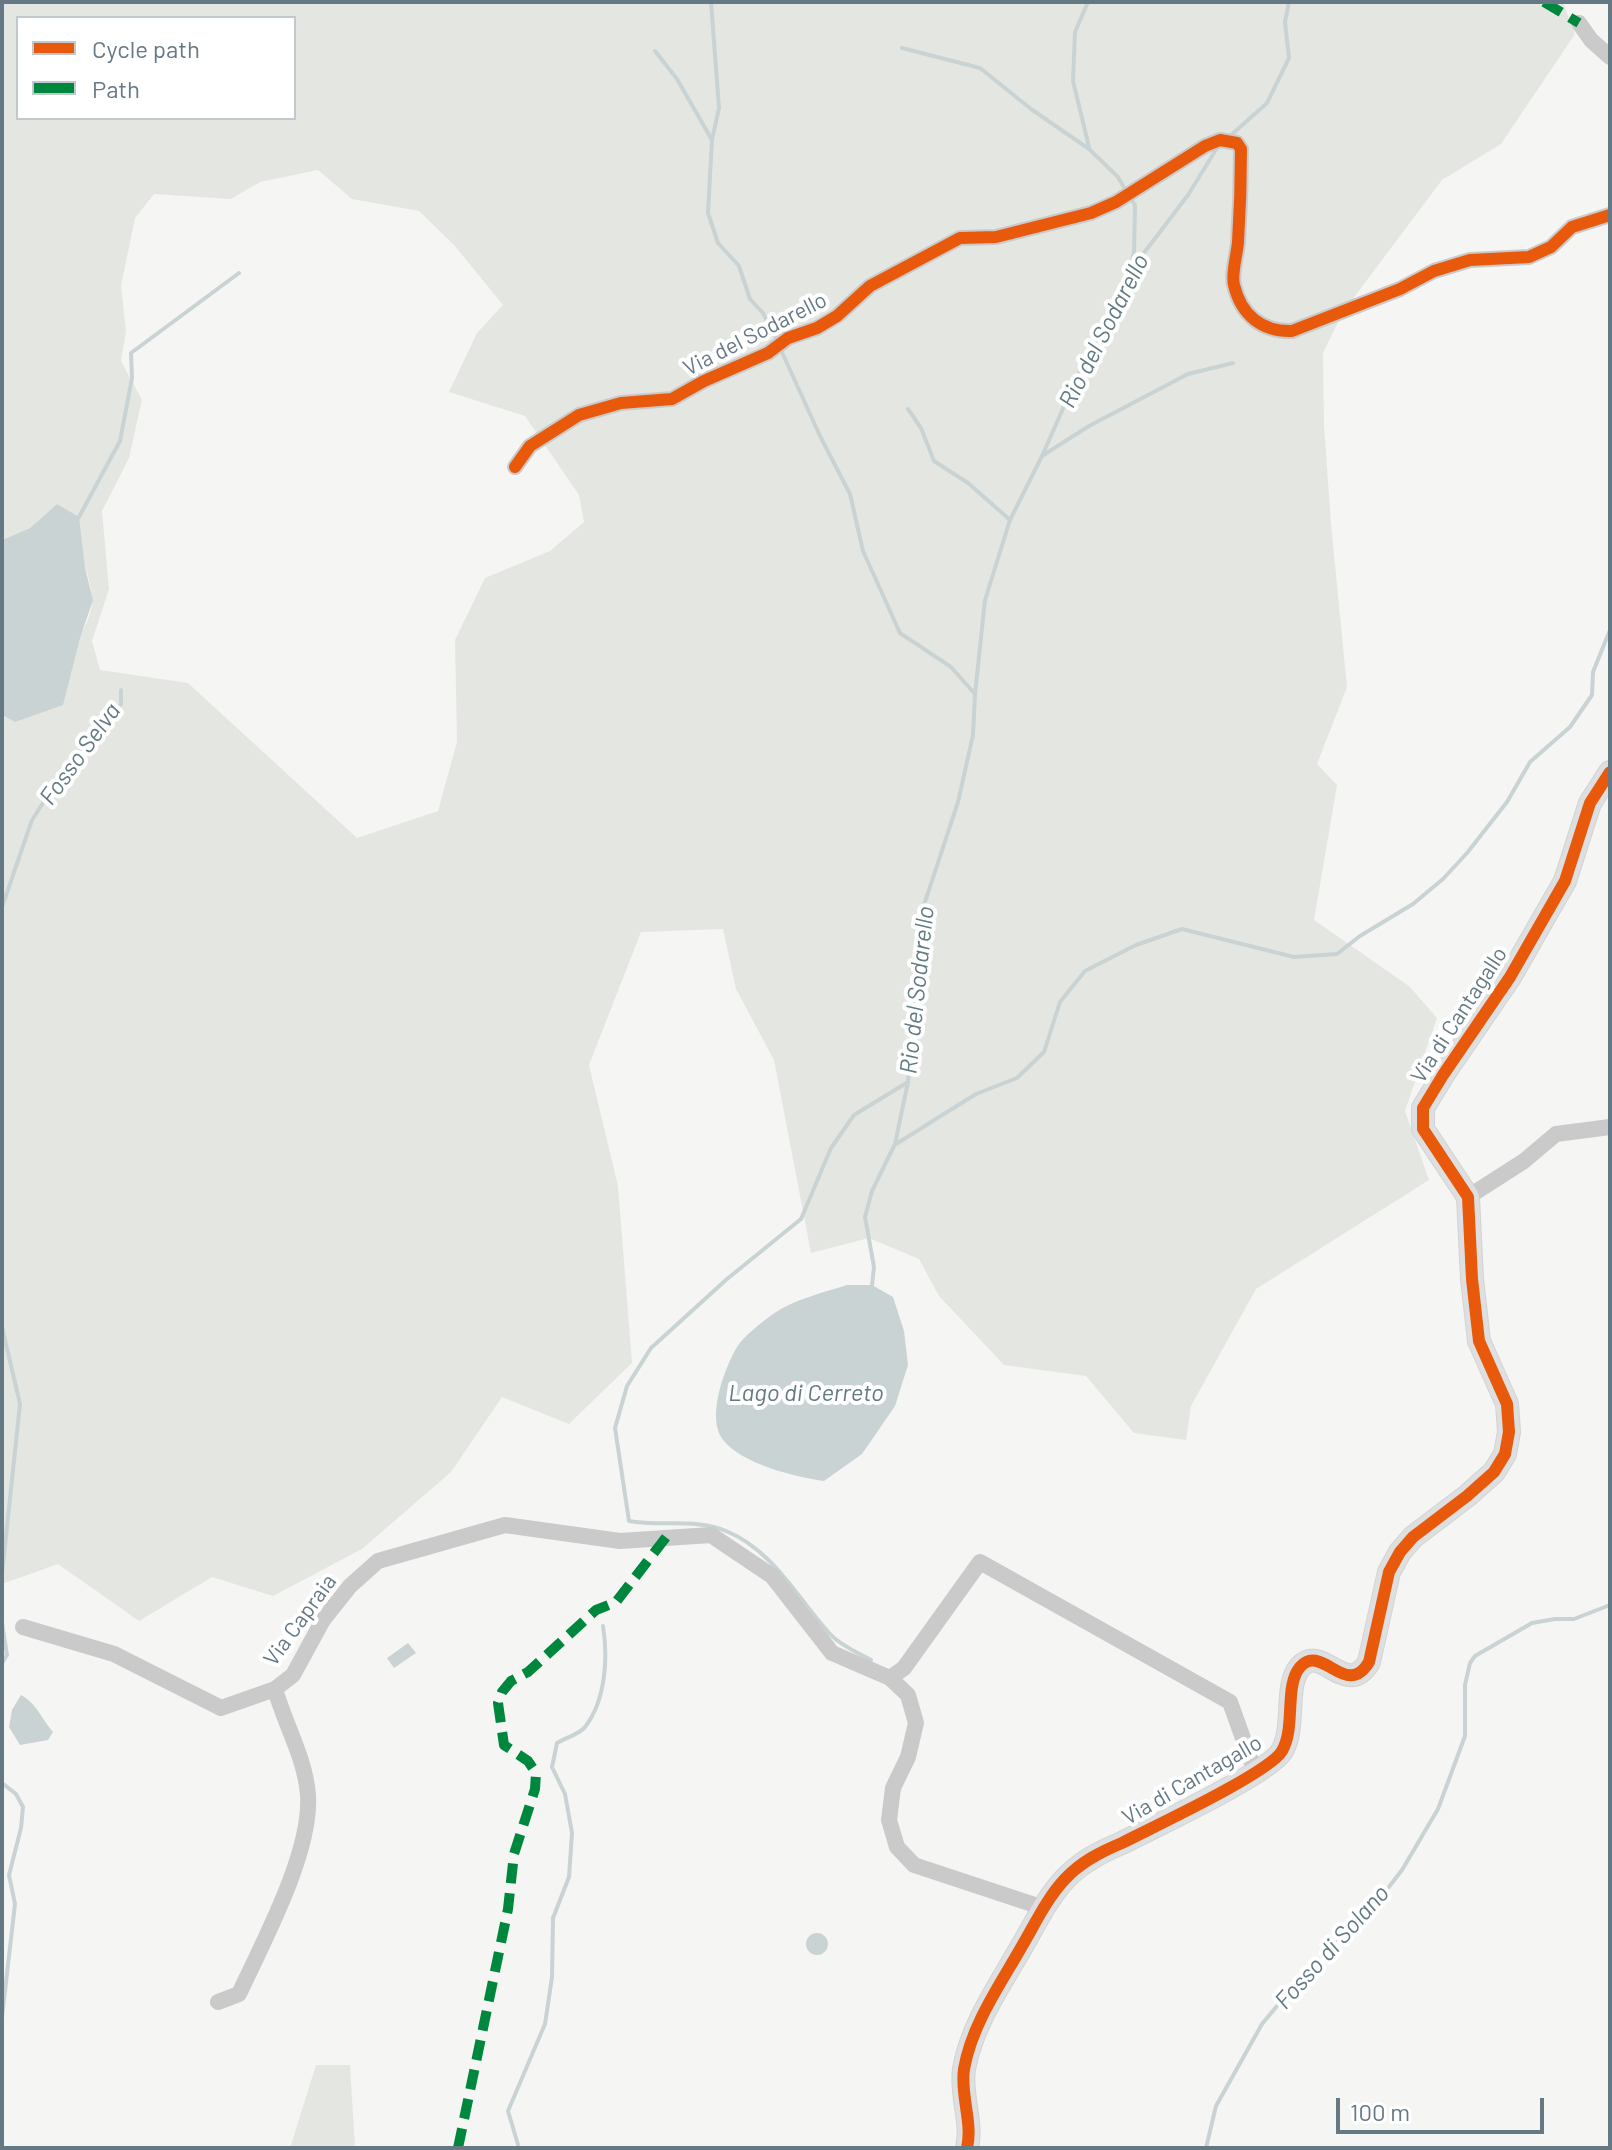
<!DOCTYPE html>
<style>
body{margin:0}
#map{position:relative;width:1612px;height:2150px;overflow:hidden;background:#f5f5f4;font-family:Barlow,sans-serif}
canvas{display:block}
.frame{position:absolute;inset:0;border:4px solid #657984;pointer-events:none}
.legend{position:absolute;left:16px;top:16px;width:280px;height:104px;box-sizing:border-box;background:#fff;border:2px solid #c1c9ce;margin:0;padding:10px 14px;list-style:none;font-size:24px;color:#657984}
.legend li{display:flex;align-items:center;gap:16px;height:40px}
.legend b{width:40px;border:2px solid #c1c9ce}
.scale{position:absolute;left:1336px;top:2098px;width:208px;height:36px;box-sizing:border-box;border:4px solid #657984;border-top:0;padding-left:10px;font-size:24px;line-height:28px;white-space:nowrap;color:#657984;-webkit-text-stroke:6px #fff;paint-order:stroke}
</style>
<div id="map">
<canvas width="1612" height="2150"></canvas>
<div class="frame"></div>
<ul class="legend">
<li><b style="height:10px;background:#e8590c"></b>Cycle path</li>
<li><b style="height:10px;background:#00873e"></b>Path</li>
</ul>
<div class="scale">100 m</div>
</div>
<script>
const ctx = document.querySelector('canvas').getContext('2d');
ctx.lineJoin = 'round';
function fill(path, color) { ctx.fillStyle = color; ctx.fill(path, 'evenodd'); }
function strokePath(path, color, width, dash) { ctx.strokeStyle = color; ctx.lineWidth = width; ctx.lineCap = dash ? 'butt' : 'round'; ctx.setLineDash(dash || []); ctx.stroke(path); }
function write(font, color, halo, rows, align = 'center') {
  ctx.font = font + ' Barlow,sans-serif'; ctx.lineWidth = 8; ctx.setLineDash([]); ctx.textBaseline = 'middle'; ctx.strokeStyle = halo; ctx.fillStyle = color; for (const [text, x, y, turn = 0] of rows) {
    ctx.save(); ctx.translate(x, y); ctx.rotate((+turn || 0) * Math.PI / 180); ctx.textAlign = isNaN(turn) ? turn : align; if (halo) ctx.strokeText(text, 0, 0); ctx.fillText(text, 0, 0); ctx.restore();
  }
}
const green = new Path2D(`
 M 2,2 L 1563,2 L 1575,34 L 1501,144 L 1442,180 L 1343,312 L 1323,353 L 1324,425 L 1331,524 L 1347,687 L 1317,764 L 1337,785 L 1314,920 L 1409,986 L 1437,1018 L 1405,1111 L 1429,1180 L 1256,1289 L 1191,1406 L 1186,1440 L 1134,1433 L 1086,1376 L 1004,1365 L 939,1296 L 919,1259 L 869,1238 L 811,1253 L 774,1060 L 736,989 L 723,929 L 641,932 L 589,1065 L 618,1186 L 632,1363 L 569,1424 L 502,1397 L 451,1472 L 362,1549 L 273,1596 L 212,1577 L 139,1621 L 58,1564 L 2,1584 L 2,715 L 15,722 C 36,695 96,630 92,597 C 89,565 70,533 57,504 L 30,528 L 2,540 ZM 18,18 L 294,18 L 294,118 L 18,118 ZM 318,170 L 352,199 L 419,211 L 454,245 L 503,305 L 477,333 L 449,392 L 525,416 L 579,495 L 584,522 L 550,551 L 485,578 L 455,640 L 457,742 L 438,811 L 357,838 L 188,683 L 100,670 L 92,641 L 109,589 L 102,511 L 129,458 L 142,400 L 121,361 L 126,331 L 121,286 L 135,218 L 154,194 L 231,199 L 260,182 Z
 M 316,2065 L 350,2065 L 355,2148 L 290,2148 Z`);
const water = new Path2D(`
 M 57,504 L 79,517 L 85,568 L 93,600 L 80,638 L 63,705 L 15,722 L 2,715 L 2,540 L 30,528 Z
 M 847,1285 L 872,1285 L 893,1297 L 904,1331 L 908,1365 L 895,1406 L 862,1454 L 824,1481 C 795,1477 742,1464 723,1440 C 706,1418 724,1369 737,1347 C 744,1336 762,1322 773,1314 C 795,1299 822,1293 847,1285 Z
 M 408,1643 L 416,1653 L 394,1668 L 387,1658 Z
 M 21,1695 C 37,1704 41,1718 53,1732 L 48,1740 L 20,1745 L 9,1727 L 12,1710 Z
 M806 1944a11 11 0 1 1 22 0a11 11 0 1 1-22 0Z`);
const stream = new Path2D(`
 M 711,2 L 719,108 L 712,140 L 708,213 L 718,243 L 739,266 L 750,299 L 763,313 L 778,342
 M 1088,2 L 1075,32 L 1073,81 L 1089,147
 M 902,48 L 980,68 L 1031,109 L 1089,149 L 1118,177 L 1126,191
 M 655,51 L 677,79 L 712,140
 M 1229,137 L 1267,103 L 1289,58 L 1285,22 L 1289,2
 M 1130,268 L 1134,253 L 1135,205 L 1131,199
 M 781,350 L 820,436 L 850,494 L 863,551 L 900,633 L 951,667 L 975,694
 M 908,409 L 921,428 L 934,461 L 968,483 L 1009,519
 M 1042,456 L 1089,426 L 1188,374 L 1233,363
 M 79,517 L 120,441 L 132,378 L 131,353 L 239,273
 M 2,907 L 32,820 L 69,763 L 121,704 L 121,690
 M 896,1144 L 976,1094 L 1017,1078 L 1044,1052 L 1060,1002 L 1085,971 L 1136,945 L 1182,929 L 1294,957 L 1337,954 L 1360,936 L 1413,904 L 1443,879 L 1467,853 L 1507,802 L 1530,762 L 1570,727 L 1592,695 L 1593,672 L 1610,630
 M 872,1285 L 874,1267 L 865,1217 L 872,1191 L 895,1144 L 908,1082 L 922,911 L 958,802 L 973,735 L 975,694 L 985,600 L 1010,520 L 1042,456 L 1076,379 L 1102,334 L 1128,274 L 1188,195 L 1217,148
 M 2,1327 L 20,1404 L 2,1574 L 2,1623 L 7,1655 L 2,1663
 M 871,1660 C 858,1653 840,1645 830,1634 C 797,1598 773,1550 726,1531 C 695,1518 661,1527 629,1521 L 615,1428 L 627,1386 L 651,1348 L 727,1279 L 801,1219 L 831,1148 L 854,1115 L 908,1082
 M 2,1783 L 16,1794 L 23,1807 L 21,1828 L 9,1875 L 15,1904 L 2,2017
 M 519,2148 L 508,2111 L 545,2024 L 552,1977 L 553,1918 L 569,1877 L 572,1833 L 565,1794 L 552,1767 L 557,1743 C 565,1738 580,1734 585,1727 C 606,1700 608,1657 603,1626
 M 1206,2148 L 1216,2106 L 1262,2024 L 1292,1988 L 1382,1896 L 1402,1870 L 1438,1809 L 1465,1736 L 1465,1685 L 1470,1663 L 1475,1656 L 1532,1623 L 1555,1619 L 1574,1619 L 1610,1605`);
const street = new Path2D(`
 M 1579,23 L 1591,40 L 1610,57
 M 515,467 L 530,446 L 579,415 L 621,403 L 672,399 L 704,381 L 768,353 L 788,338 L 817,328 L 837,316 L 870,286 L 960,238 L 996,237 L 1091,213 L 1116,202 L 1205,146 L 1220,140 L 1237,143 L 1241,149 C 1241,180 1240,211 1238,242 C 1237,255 1231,274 1234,285 C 1241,315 1262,332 1292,331 L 1400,289 L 1434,271 L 1470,260 L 1529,257 L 1551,247 L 1572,227 L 1610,215
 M 1468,1197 L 1524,1161 L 1556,1134 L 1610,1127
 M 23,1627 L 114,1654 L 221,1708 L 275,1689 L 293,1675 L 323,1620 L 350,1586 L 378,1561 L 505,1525 L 620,1541 L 711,1535 L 772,1576 L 832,1653 L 890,1678 L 908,1695 L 916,1723 L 908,1757 L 893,1788 L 889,1820 L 897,1847 L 914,1865 L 1044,1908
 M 890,1678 L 904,1668 L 980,1562 L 1230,1702 L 1255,1772
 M 218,2002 L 239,1994 C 263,1942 312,1852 308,1795 C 305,1757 285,1725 275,1689`);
const secondary = new Path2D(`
 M 967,2148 C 973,2122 960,2095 964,2069 C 972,2024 1000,1985 1022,1946 C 1035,1924 1047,1898 1065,1879 C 1081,1862 1100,1852 1122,1843 C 1151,1828 1269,1773 1282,1751 C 1296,1727 1284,1686 1300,1667 C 1322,1642 1346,1700 1369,1662 L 1389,1572 L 1400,1552 L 1413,1537 L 1467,1496 L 1494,1472 L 1505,1454 L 1509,1432 L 1507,1404 L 1479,1341 L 1472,1279 L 1468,1197 L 1423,1129 L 1423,1108 L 1443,1075 L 1510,977 L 1565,881 L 1590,803 L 1610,772`);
const quiet = new Path2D(`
 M 1544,2 L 1579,23
 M 458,2148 L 508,1909 L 514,1854 L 535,1789 L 536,1773 L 528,1761 L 504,1745 L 498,1703 L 502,1692 L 511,1681 L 528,1672 L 596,1610 L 616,1602 L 667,1536`);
const cycleway = new Path2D(`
 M 515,467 L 530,446 L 579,415 L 621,403 L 672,399 L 704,381 L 768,353 L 788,338 L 817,328 L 837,316 L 870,286 L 960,238 L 996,237 L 1091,213 L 1116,202 L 1205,146 L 1220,140 L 1237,143 L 1241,149 C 1241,180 1240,211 1238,242 C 1237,255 1231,274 1234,285 C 1241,315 1262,332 1292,331 L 1400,289 L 1434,271 L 1470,260 L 1529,257 L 1551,247 L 1572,227 L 1610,215
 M 967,2148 C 973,2122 960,2095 964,2069 C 972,2024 1000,1985 1022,1946 C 1035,1924 1047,1898 1065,1879 C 1081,1862 1100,1852 1122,1843 C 1151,1828 1269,1773 1282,1751 C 1296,1727 1284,1686 1300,1667 C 1322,1642 1346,1700 1369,1662 L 1389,1572 L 1400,1552 L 1413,1537 L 1467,1496 L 1494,1472 L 1505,1454 L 1509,1432 L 1507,1404 L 1479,1341 L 1472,1279 L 1468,1197 L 1423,1129 L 1423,1108 L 1443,1075 L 1510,977 L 1565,881 L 1590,803 L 1610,772`);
const streetNames = [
 ["Via del Sodarello",755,334,-27],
 ["Via di Cantagallo",1459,1015,-57],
 ["Via Capraia",300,1620,-54],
 ["Via di Cantagallo",1192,1780,-30]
];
const waterNames = [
 ["Rio del Sodarello",1104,331,-63],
 ["Fosso Selva",80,754,-54],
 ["Rio del Sodarello",917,990,-84],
 ["Lago di Cerreto",806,1393],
 ["Fosso di Solano",1332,1947,-48]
];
fill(green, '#e4e7e1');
fill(water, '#c9d3d4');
strokePath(stream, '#c9d3d4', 4);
strokePath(secondary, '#d2d3d4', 24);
strokePath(street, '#cacacb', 16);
strokePath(secondary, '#dedfe0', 22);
strokePath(quiet, '#00873e', 10, [20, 10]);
strokePath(cycleway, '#e8590c', 12);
write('22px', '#657984', '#fff', streetNames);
write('italic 24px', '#617b80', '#fff', waterNames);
</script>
